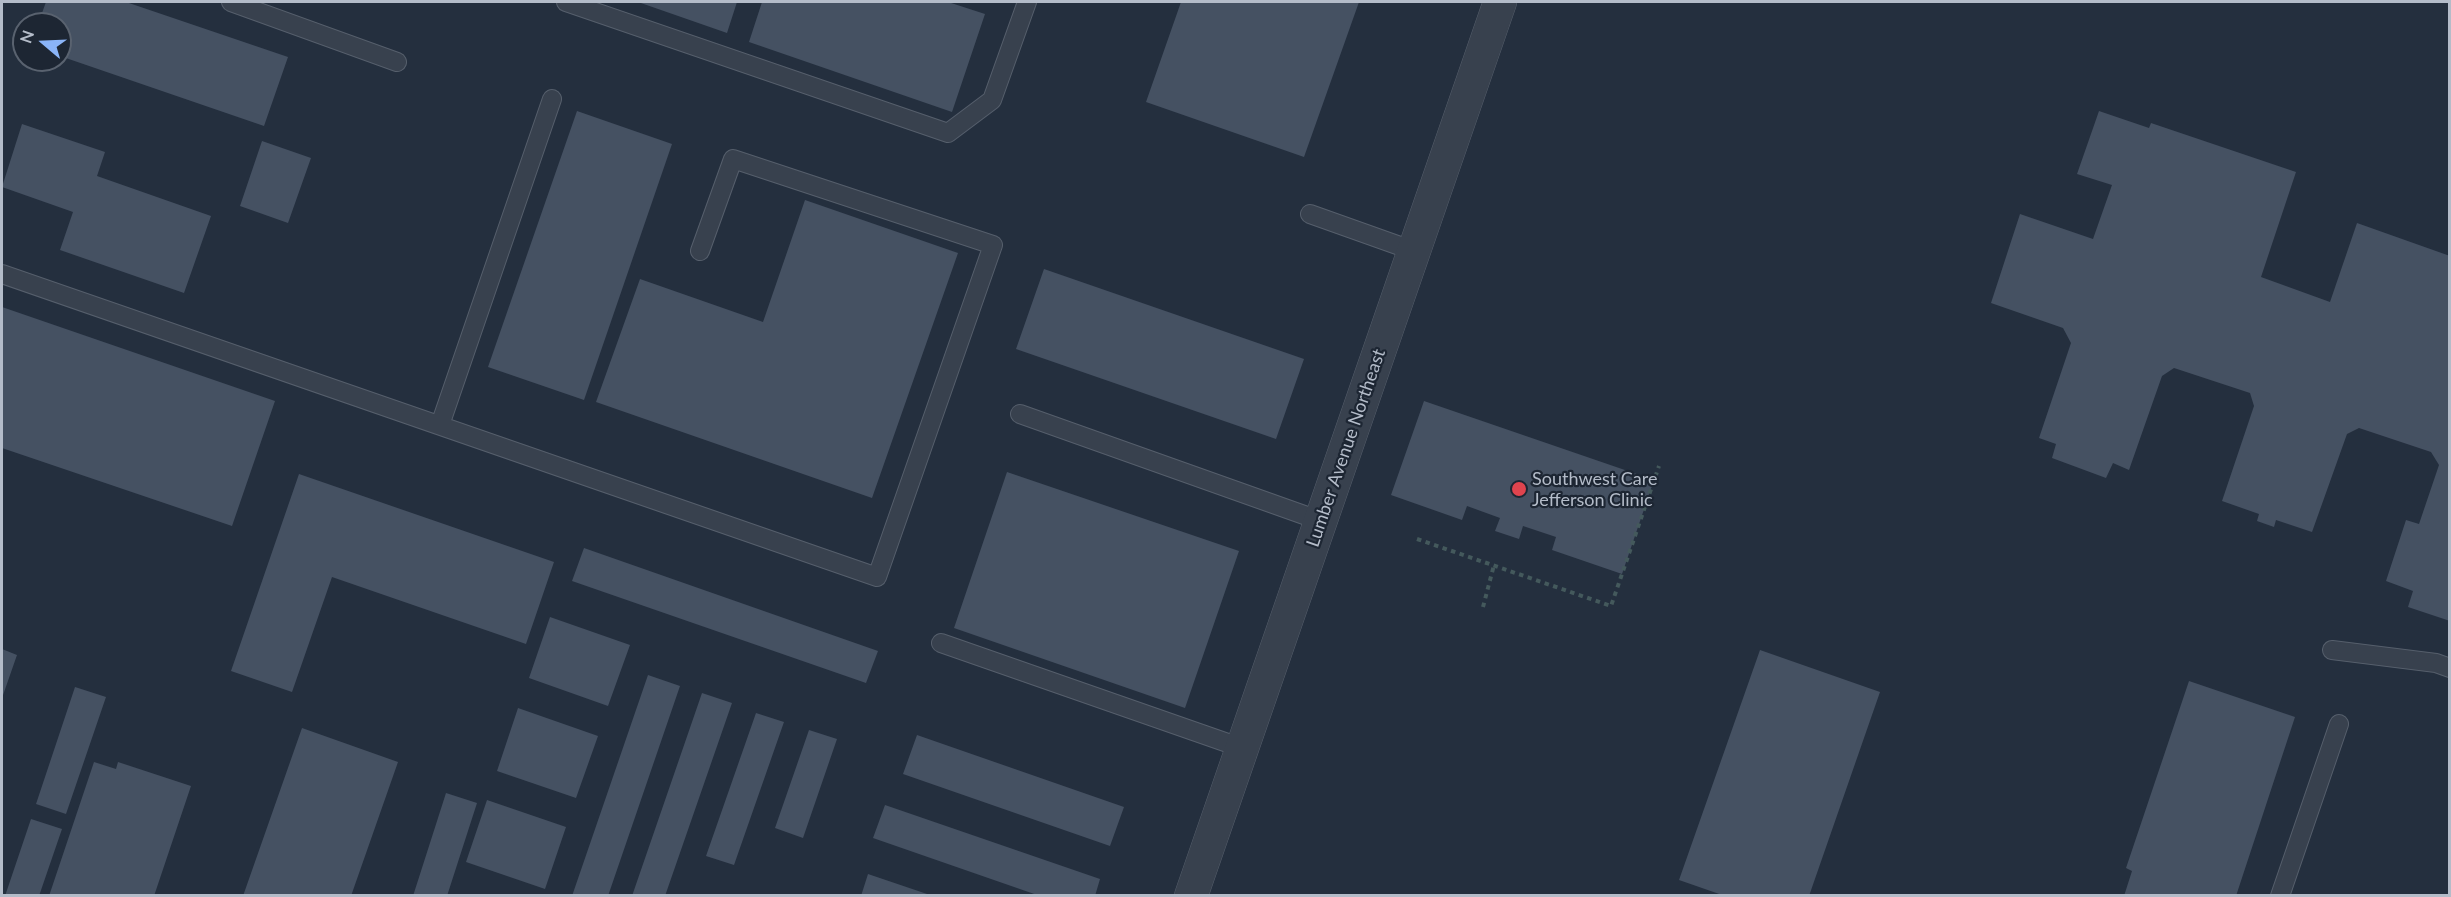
<!DOCTYPE html>
<style>
body{margin:0}
#map{position:relative;width:2451px;height:897px;overflow:hidden;background:#242f3e;font-family:Lato,sans-serif}
canvas{display:block}
.frame{position:absolute;inset:0;border:3px solid #b4bcc9;pointer-events:none}
.north{position:absolute;left:12px;top:12px;width:60px;height:60px;box-sizing:border-box;background:#1d2633;border:2px solid #59626f;border-radius:50%;rotate:289deg;font-size:16px;font-weight:700;line-height:24px;text-align:center;color:#b4bcc9}
.north::after{content:'';display:block;margin:auto;width:21px;height:27px;background:#8ab4f8;clip-path:polygon(50% 0,100% 100%,50% 72%,0 100%)}
</style>
<div id="map">
<canvas width="2451" height="897"></canvas>
<div class="frame"></div>
<div class="north">N</div>
</div>
<script>
const ctx = document.querySelector('canvas').getContext('2d');
ctx.lineJoin = 'round';
function fill(path, color) { ctx.fillStyle = color; ctx.fill(path, 'evenodd'); }
function strokePath(path, color, width, dash) { ctx.strokeStyle = color; ctx.lineWidth = width; ctx.lineCap = dash ? 'butt' : 'round'; ctx.setLineDash(dash || []); ctx.stroke(path); }
function write(font, color, halo, rows, align = 'center') {
  ctx.font = font + ' Lato,sans-serif'; ctx.lineWidth = 4.5; ctx.setLineDash([]); ctx.textBaseline = 'middle'; ctx.strokeStyle = halo; ctx.fillStyle = color; for (const [text, x, y, turn = 0] of rows) {
    ctx.save(); ctx.translate(x, y); ctx.rotate((+turn || 0) * Math.PI / 180); ctx.textAlign = isNaN(turn) ? turn : align; if (halo) ctx.strokeText(text, 0, 0); ctx.fillText(text, 0, 0); ctx.restore();
  }
}
const building = new Path2D(`
 M 46,2 L 126,2 L 288,57 L 264,126 L 60,56 L 60,24 L 38,24 Z
 M 638,2 L 737,2 L 727,33 Z
 M 762,2 L 948,2 L 985,14 L 952,112 L 749,42 Z
 M 1181,2 L 1359,2 L 1304,157 L 1146,102 Z
 M 577,111 L 672,144 L 584,400 L 488,367 Z
 M 2099,111 L 2149,128 L 2151,123 L 2296,172 L 2261,277 L 2330,302 L 2357,223 L 2450,256 L 2450,621 L 2408,607 L 2413,591 L 2386,581 L 2406,520 L 2419,524 L 2439,465 L 2431,452 L 2359,428 L 2347,434 L 2312,532 L 2276,520 L 2274,527 L 2257,521 L 2259,514 L 2222,501 L 2254,406 L 2250,393 L 2174,368 L 2162,376 L 2129,470 L 2113,463 L 2106,478 L 2052,458 L 2056,444 L 2039,438 L 2071,343 L 2063,328 L 1991,303 L 2020,214 L 2093,239 L 2112,185 L 2077,174 Z
 M 22,124 L 105,152 L 97,176 L 211,216 L 184,293 L 60,250 L 73,212 L 2,187 Z
 M 262,141 L 311,158 L 288,223 L 240,206 Z
 M 805,200 L 958,253 L 872,498 L 596,402 L 640,279 L 763,322 Z
 M 1044,269 L 1304,359 L 1276,439 L 1016,349 Z
 M 2,307 L 275,401 L 232,526 L 2,448 Z
 M 1424,401 L 1654,480 L 1622,574 L 1552,550 L 1556,537 L 1523,526 L 1519,539 L 1495,531 L 1500,518 L 1467,506 L 1462,520 L 1391,495 Z
 M 1007,472 L 1239,551 L 1185,708 L 954,628 Z
 M 299,474 L 554,562 L 526,644 L 332,577 L 292,692 L 231,671 Z
 M 584,548 L 878,651 L 866,683 L 572,581 Z
 M 550,617 L 630,645 L 608,706 L 529,678 Z
 M 2,649 L 17,655 L 2,698 Z
 M 1760,650 L 1880,692 L 1809,896 L 1725,896 L 1679,880 Z
 M 648,675 L 680,686 L 608,896 L 572,896 Z
 M 2189,681 L 2295,717 L 2236,896 L 2124,896 L 2132,871 L 2126,868 Z
 M 75,687 L 106,697 L 66,814 L 36,804 Z
 M 702,693 L 732,703 L 665,896 L 632,896 Z
 M 518,708 L 598,736 L 576,798 L 497,771 Z
 M 756,713 L 784,722 L 734,865 L 706,856 Z
 M 302,728 L 398,762 L 351,896 L 243,896 Z
 M 809,730 L 837,739 L 803,838 L 775,828 Z
 M 917,735 L 1124,807 L 1110,846 L 903,774 Z
 M 94,762 L 116,769 L 118,762 L 191,786 L 154,896 L 49,896 Z
 M 446,793 L 477,803 L 447,896 L 413,896 Z
 M 487,800 L 566,827 L 545,889 L 466,862 Z
 M 885,805 L 1100,879 L 1095,896 L 1040,896 L 873,838 Z
 M 31,819 L 62,829 L 39,896 L 5,896 Z
 M 868,874 L 930,895 L 930,896 L 861,896 Z`);
const path = new Path2D(`
 M 1417,539 L 1611,606 L 1659,466
 M 1483,607 L 1494,565`);
const service = new Path2D(`
 M 231,2 L 397,62
 M 566,2 L 948,133 L 992,100 L 1027,2
 M 1310,214 L 1414,251
 M 2,274 L 877,577 L 993,245 L 733,159 L 700,251
 M 1020,414 L 1321,521
 M 440,425 L 552,99
 M 941,643 L 1242,748
 M 2332,650 L 2436,663 L 2450,668
 M 2280,896 L 2339,724`);
const minor = new Path2D(`
 M 1191,896 L 1500,2`);
const markers = [
 [1519,489,8,"#e0444e"]
];
const streetNames = [
 ["Lumber Avenue Northeast",1346,448,-71]
];
const poiNames = [
 ["Southwest Care",1532,479],
 ["Jefferson Clinic",1532,500]
];
fill(building, '#455162');
strokePath(service, '#565f6c', 20);
strokePath(minor, '#565f6c', 34);
strokePath(path, '#44595c', 4, [4.5, 4.5]);
strokePath(service, '#38414e', 18);
strokePath(minor, '#38414e', 33);
for (const [x, y, r, color] of markers) { const dot = new Path2D(); dot.arc(x, y, r, 0, 2 * Math.PI); ctx.fillStyle = color; ctx.fill(dot); strokePath(dot, '#1d2633', 2); }
write('18px', '#b4bcc9', '#1d2633', streetNames);
write('18px', '#b4bcc9', '#1d2633', poiNames, 'left');
</script>
